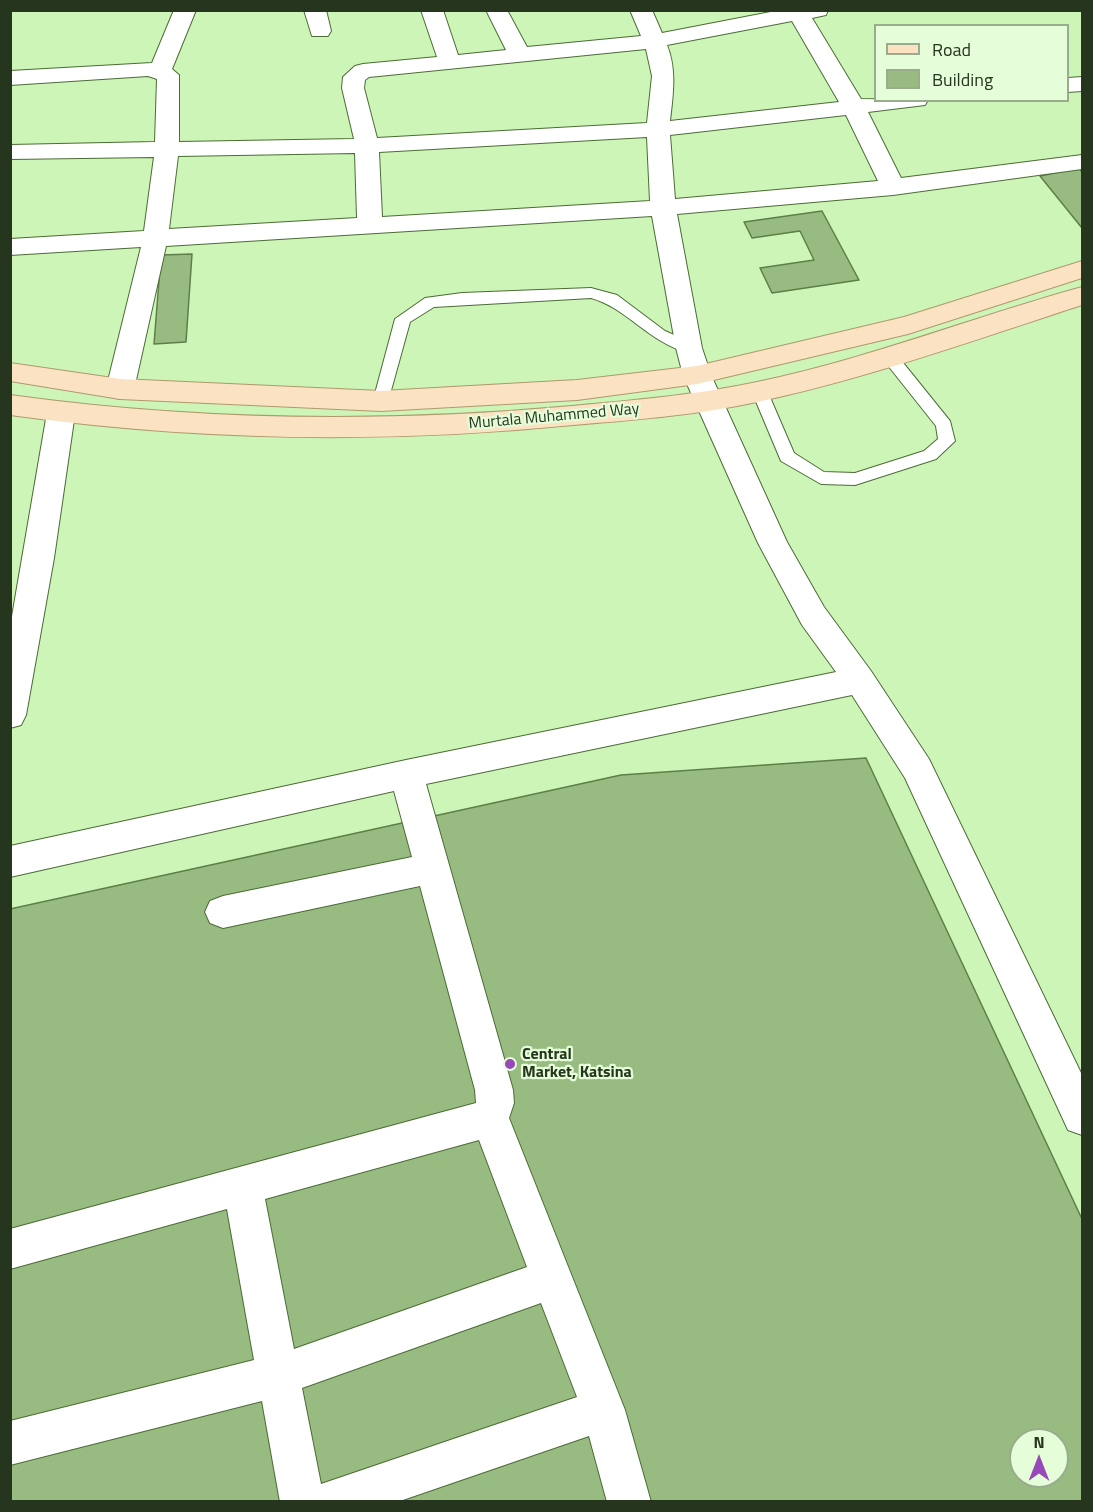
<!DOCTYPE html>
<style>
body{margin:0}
#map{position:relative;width:1093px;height:1512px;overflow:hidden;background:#cef5b8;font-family:"Titillium Web",sans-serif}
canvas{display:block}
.frame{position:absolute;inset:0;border:12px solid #26351d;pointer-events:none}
.legend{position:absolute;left:874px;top:24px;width:195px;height:78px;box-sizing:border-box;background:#e5fdd8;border:2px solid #99ad8d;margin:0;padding:8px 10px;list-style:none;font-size:18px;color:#26351d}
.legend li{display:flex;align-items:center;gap:12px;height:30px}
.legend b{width:30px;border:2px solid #99ad8d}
.north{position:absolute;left:1009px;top:1428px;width:60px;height:60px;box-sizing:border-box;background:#e5fdd8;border:2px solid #99ad8d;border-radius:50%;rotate:0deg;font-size:16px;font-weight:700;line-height:24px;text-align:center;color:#26351d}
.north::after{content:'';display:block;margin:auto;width:21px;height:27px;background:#9749b9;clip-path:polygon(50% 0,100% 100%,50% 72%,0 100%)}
</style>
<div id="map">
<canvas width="1093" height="1512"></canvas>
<div class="frame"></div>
<ul class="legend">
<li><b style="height:8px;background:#fae2c2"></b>Road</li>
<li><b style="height:16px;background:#97bb81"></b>Building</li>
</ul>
<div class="north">N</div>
</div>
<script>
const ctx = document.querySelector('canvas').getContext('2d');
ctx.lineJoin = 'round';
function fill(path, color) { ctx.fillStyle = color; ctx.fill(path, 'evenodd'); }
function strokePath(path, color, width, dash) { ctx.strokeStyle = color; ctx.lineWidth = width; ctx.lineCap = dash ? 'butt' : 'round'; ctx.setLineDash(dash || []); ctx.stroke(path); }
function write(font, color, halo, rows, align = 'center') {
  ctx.font = font + ' "Titillium Web",sans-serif'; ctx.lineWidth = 4.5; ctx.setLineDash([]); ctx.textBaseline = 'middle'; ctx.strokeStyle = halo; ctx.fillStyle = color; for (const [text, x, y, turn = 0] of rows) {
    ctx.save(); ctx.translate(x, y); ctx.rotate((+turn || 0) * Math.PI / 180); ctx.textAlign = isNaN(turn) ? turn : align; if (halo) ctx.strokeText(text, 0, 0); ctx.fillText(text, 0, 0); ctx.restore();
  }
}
const building = new Path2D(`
 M 1079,168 L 1082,172 L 1082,228 L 1040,176 Z
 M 822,211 L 859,280 L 772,293 L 760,268 L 814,260 L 800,231 L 752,238 L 744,222 Z
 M 192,254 L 186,342 L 154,344 L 161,255 Z
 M 866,758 L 1082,1219 L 1082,1502 L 10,1502 L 10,909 L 621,775 ZM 1021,1440 L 1057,1440 L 1057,1476 L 1021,1476 Z`);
const lane = new Path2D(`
 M 591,288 L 617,295 L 665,331 L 695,344 L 697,348 L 689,353 C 648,342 627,308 591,298 L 434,307 L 410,322 L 387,405 L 381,407 L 373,401 L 395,319 L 425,298 L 462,293 Z
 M 890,353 L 896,354 L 950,421 L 955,441 L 936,459 L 855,485 L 821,484 L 781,461 L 752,392 L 754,388 L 766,388 L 794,453 L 824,472 L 855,473 L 924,451 L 938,439 L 936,426 L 882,358 Z`);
const street = new Path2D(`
 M 174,10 L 196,10 L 172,69 L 179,75 L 179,142 L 354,139 L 342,88 L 343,77 L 355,66 L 363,64 L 437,57 L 421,10 L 443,10 L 458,55 L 506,50 L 486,10 L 507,10 L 527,47 L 641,36 L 630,10 L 652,10 L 662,33 L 781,10 L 828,10 L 826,15 L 812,18 L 861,99 L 928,100 L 925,105 L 868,112 L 901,178 L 1082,155 L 1082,169 L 893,195 L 677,214 L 702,348 L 711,375 L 787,542 L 824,607 L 871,671 L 929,759 L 1082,1075 L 1082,1135 L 1068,1130 L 905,778 L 852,695 L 426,784 L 513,1090 L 514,1103 L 509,1118 L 625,1410 L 651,1502 L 607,1502 L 589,1436 L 397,1502 L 280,1502 L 262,1401 L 10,1465 L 10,1421 L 254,1360 L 227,1209 L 10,1269 L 10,1229 L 476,1103 L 475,1090 L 420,886 L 223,928 L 210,923 L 205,912 L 210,901 L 223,896 L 412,857 L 394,791 L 10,877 L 10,846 L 406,760 L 836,672 L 802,625 L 758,543 L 683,375 L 676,348 L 652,216 L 166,246 L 134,389 L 130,396 L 120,399 L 110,396 L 106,389 L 141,247 L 10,255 L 10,239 L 144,231 L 154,157 L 10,159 L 10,145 L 155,142 L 157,79 L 148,76 L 10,85 L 10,71 L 152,63 ZM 792,21 L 839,102 L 670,121 C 673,95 677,70 667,45 ZM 646,49 L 652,76 L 647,123 L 377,138 L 364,88 L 365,80 L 369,77 ZM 846,115 L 878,181 L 675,199 L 670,135 ZM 647,137 L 650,201 L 382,217 L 379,152 ZM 355,153 L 357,218 L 169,229 L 178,156 ZM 479,1140 L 527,1267 L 294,1349 L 265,1199 ZM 541,1303 L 577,1397 L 321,1484 L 302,1388 Z
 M 304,10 L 326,10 L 331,31 L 328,36 L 312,36 Z
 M 1082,77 L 1082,91 L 1068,92 L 1068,78 Z
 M 61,403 L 71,406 L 75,413 L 54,558 L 26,715 L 21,725 L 10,728 L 10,628 L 47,413 L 51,406 Z`);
const primary = new Path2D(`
 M 1082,261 L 1082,278 L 908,334 L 697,384 L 577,400 L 381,411 L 120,399 L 10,381 L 10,363 L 120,379 L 381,391 L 577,380 L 697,366 L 904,317 Z
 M 1082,287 L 1082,305 C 975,340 868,378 757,402 C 697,415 634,420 573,425 C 384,444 198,441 10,415 L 10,395 C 198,421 384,423 572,406 C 634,400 696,395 757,382 C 868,359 973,317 1082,287 Z`);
const markers = [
 [510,1064,6,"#9749b9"]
];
const streetNames = [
 ["Murtala Muhammed Way",554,417,-5]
];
const poiNames = [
 ["Central",522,1055],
 ["Market, Katsina",522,1073]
];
fill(building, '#97bb81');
strokePath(building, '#5d7f48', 1.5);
strokePath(lane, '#4b6c35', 2);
strokePath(street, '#4b6c35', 2);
strokePath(primary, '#ae996e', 2);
fill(lane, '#fff');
fill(street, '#fff');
fill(primary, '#fae2c2');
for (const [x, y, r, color] of markers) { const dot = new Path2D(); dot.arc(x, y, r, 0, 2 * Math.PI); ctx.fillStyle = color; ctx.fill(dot); strokePath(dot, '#e5fdd8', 2); }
write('16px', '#26351d', '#e5fdd8', streetNames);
write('bold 16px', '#26351d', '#e5fdd8', poiNames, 'left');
</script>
